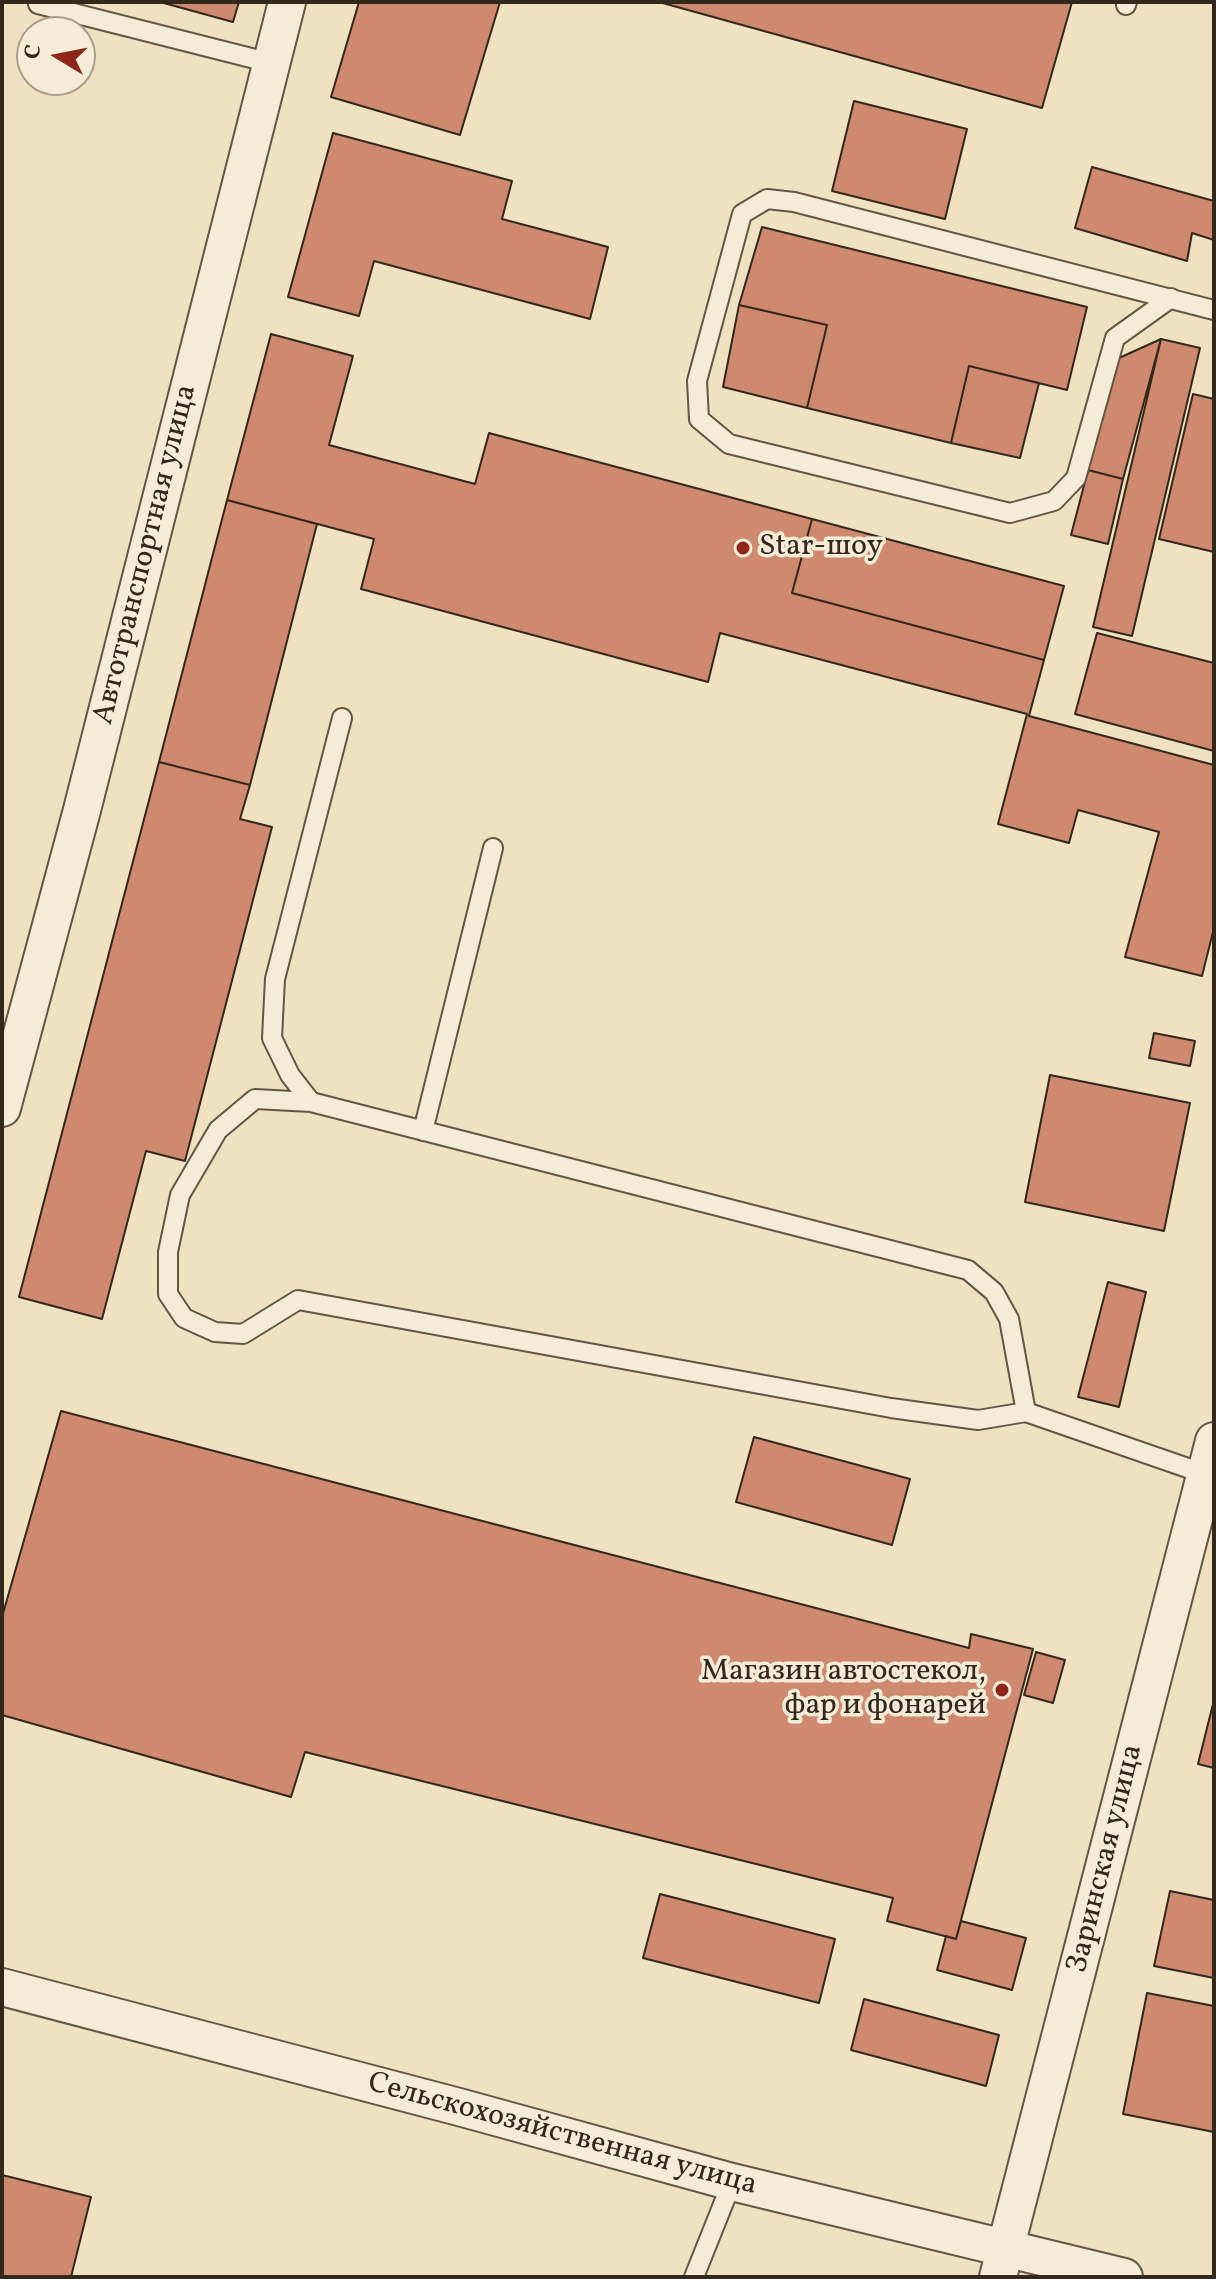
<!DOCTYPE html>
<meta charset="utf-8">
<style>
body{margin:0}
#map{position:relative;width:1216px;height:2279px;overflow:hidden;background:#f0e1c1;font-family:Vollkorn,serif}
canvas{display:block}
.frame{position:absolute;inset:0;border:4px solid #33281c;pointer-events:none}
.north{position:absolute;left:16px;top:16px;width:80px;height:80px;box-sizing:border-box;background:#f5ecd7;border:2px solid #a79e8c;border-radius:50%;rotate:280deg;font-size:22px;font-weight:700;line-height:32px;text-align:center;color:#33281c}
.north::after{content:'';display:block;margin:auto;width:28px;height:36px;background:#8f2418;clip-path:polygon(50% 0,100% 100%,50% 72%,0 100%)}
</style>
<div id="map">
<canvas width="1216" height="2279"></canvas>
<div class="frame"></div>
<div class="north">С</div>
</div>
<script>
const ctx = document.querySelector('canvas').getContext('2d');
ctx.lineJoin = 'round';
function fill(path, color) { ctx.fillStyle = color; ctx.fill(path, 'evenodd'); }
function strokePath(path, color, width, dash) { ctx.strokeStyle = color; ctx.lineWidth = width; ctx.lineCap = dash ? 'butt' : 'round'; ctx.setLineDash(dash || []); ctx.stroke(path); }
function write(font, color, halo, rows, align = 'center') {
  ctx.font = font + ' Vollkorn,serif'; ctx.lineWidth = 7; ctx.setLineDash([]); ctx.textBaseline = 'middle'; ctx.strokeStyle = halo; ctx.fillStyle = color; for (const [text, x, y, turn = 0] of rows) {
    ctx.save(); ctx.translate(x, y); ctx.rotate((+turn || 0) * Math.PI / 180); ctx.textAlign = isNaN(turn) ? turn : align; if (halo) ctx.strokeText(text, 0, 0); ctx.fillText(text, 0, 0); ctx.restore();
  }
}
const building = new Path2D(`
 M 160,2 L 239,2 L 233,22 Z
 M 359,2 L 500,2 L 460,135 L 331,97 Z
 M 659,2 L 1072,2 L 1042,108 Z
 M 854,101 L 967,129 L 945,219 L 832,191 Z
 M 333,133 L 512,181 L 502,219 L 608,247 L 590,319 L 374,261 L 359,316 L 288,297 Z
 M 1092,167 L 1214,201 L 1214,240 L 1192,233 L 1187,261 L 1075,228 Z
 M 762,227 L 1087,307 L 1067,390 L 969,366 L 951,443 L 807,408 L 827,325 L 739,305 Z
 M 739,305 L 827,325 L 807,408 L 723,387 Z
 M 271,334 L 353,356 L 329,445 L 475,484 L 489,433 L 812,519 L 792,593 L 1044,660 L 1029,716 L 1214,765 L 1214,928 L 1202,976 L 1125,957 L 1159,832 L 1078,810 L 1069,843 L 998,824 L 1027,714 L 720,633 L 708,682 L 361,589 L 374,539 L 227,500 Z
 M 1161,339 L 1123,479 L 1088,470 L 1119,358 Z
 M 1161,339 L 1200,348 L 1132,636 L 1093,627 Z
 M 969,366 L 1039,383 L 1020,458 L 951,443 Z
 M 1193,394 L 1214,399 L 1214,552 L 1159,539 Z
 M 1088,470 L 1123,479 L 1108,544 L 1071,535 Z
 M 227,500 L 317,524 L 250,785 L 159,762 Z
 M 812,519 L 1064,586 L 1044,660 L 792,593 Z
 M 1097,633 L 1214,663 L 1214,751 L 1075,714 Z
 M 159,762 L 250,785 L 240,819 L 272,827 L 185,1161 L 146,1151 L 102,1319 L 19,1297 Z
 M 1154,1033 L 1195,1041 L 1190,1066 L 1149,1058 Z
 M 1050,1075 L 1190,1103 L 1164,1231 L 1025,1202 Z
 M 1108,1282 L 1146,1292 L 1119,1407 L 1078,1397 Z
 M 61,1411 L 969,1648 L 971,1634 L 1033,1649 L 956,1939 L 887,1921 L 893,1898 L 305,1752 L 291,1797 L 2,1715 L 2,1617 Z
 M 754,1437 L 910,1479 L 892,1545 L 736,1502 Z
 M 1036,1652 L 1065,1660 L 1053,1703 L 1024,1695 Z
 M 1214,1700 L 1214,1768 L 1198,1764 Z
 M 1170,1891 L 1214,1900 L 1214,1978 L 1154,1966 Z
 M 660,1894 L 835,1939 L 819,2003 L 643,1958 Z
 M 961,1921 L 1026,1938 L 1012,1990 L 937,1970 L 946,1936 L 956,1939 Z
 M 1147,1993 L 1214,2006 L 1214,2132 L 1123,2114 Z
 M 864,1999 L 999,2035 L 986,2086 L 851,2050 Z
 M 2,2175 L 91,2197 L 71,2277 L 2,2277 Z`);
const service = new Path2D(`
 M 38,4 L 271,63
 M 1126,5 L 1127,2
 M 1171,298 L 1115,338 L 1076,478 L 1054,501 L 1010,513 L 729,444 L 699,419 L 697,381 L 742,214 L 767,199 L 794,202 L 1214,310
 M 311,1102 L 290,1075 L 272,1038 L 275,979 L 342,718
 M 423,1131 L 493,848
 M 1026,1412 L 978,1420 L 891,1408 L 298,1300 L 243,1334 L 215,1332 L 184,1318 L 168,1294 L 168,1252 L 180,1195 L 218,1130 L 255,1099 L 311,1102 L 968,1270 L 994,1292 L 1009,1319 L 1026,1412 L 1205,1474
 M 694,2277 L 732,2182`);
const minor = new Path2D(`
 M 2,1108 L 82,810 L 287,2
 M 2,1987 L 459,2107 L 732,2182 L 1124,2277
 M 998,2277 L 1214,1441`);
const markers = [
 [743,548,8,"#8f2418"],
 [1002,1690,8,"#8f2418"]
];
const poiNames = [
 ["Star-шоу",759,548],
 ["Магазин автостекол,",986,1673,"right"],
 ["фар и фонарей",986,1707,"right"]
];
const streetNames = [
 ["Автотранспортная улица",147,555,-76],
 ["Заринская улица",1107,1859,-76],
 ["Сельскохозяйственная улица",562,2136,15]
];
fill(building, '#ce896f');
strokePath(building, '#33281c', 2);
strokePath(service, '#625645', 22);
strokePath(minor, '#625645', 40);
strokePath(service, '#f5ecd7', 18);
strokePath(minor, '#f5ecd7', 36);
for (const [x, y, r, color] of markers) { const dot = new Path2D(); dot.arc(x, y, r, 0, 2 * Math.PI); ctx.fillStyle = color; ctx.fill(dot); strokePath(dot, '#f5ecd7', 3); }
write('30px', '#33281c', '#f5ecd7', poiNames, 'left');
write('30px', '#33281c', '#f5ecd7', streetNames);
</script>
